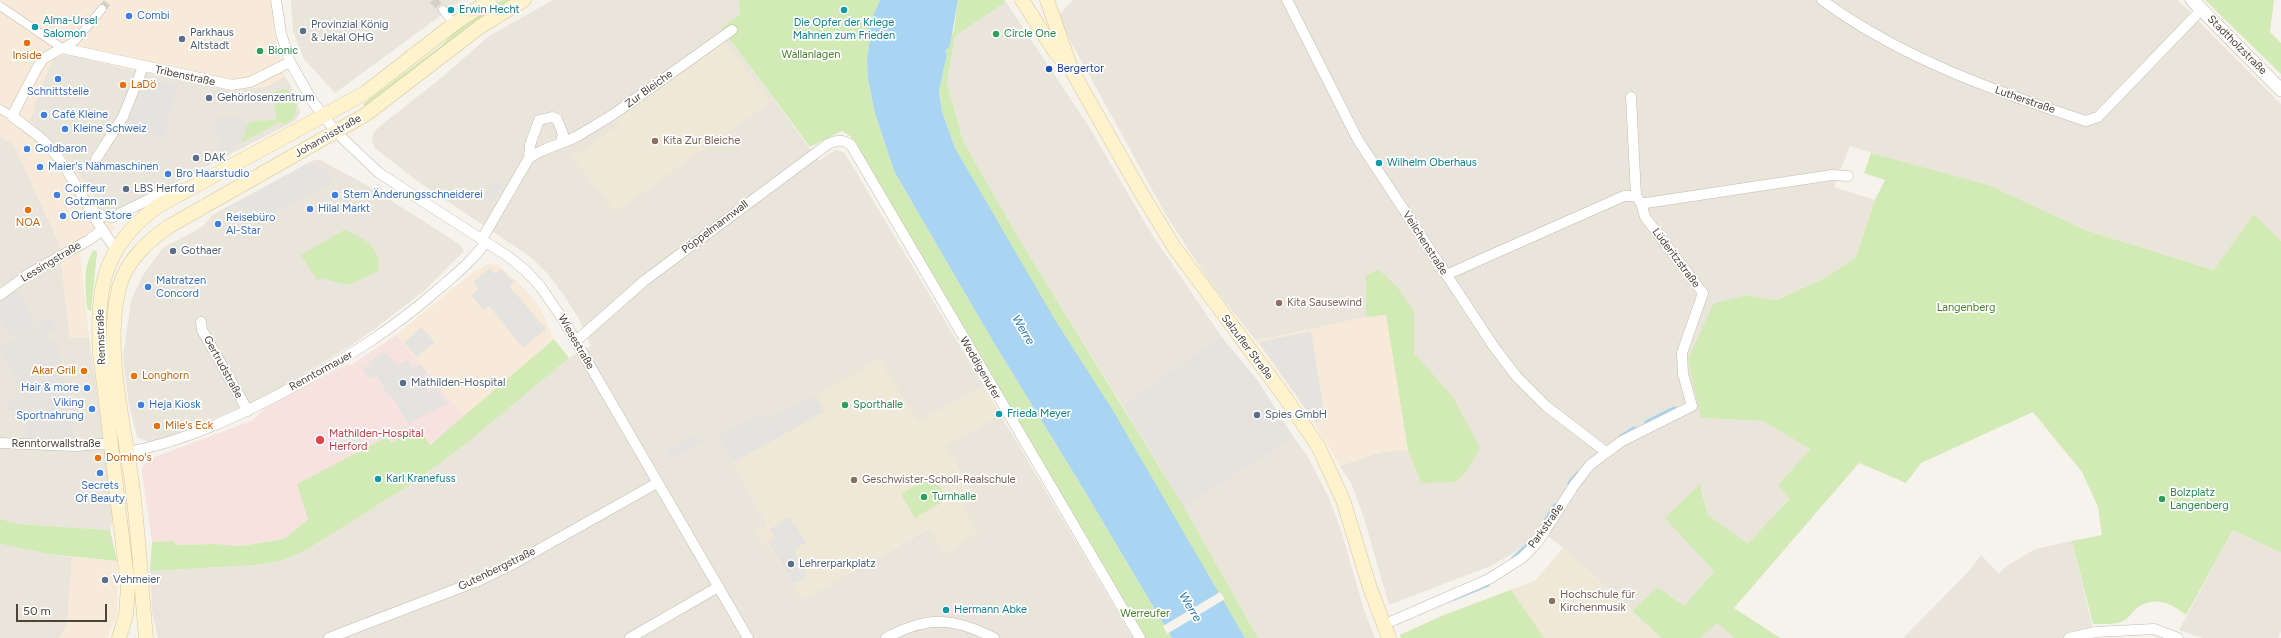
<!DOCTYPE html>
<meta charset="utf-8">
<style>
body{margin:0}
#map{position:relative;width:2281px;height:638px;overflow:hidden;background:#f6f3ec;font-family:Figtree,sans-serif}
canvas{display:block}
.scale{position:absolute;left:16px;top:604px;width:91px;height:18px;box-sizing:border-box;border:2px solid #4b4439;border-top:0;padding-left:5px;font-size:12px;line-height:14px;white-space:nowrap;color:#4b4439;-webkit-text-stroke:3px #fff;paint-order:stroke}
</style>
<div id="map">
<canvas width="2281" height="638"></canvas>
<div class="scale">50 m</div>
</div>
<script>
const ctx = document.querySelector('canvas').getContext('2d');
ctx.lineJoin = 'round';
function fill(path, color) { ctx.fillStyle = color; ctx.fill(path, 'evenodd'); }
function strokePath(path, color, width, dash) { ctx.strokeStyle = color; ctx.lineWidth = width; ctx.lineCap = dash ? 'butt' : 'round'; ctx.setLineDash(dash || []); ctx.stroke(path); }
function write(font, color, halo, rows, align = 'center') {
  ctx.font = font + ' Figtree,sans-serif'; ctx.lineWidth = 3.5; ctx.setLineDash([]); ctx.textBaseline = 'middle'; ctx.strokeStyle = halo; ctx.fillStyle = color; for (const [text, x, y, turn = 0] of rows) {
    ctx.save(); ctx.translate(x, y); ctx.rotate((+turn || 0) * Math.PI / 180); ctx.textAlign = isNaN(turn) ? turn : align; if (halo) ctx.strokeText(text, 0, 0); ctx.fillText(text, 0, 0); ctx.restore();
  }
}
const residential = new Path2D(`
 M 291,0 L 462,0 L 335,93 L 304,59 L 293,32 Z
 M 553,0 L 739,0 L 740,14 L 721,28 L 819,161 L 835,150 L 844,152 L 984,386 L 919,422 L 817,396 L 826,412 L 734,463 L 768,526 L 757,533 L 763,543 L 770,548 L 802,599 L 930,528 L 946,554 L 962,505 L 974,497 L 945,446 L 1000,414 L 1133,638 L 158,638 L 152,612 L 150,571 L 257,565 L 284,560 L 308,549 L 416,481 L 467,443 L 569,358 L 591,346 L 579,319 L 565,297 L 548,274 L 532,258 L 417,181 L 375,148 L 372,140 L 374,132 L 380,126 L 440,79 L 489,36 Z
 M 1073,0 L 2178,0 L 2281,104 L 2281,241 L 2254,215 L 2215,270 L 2085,230 L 1991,186 L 1914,166 L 1850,146 L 1834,187 L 1875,200 L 1856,257 L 1827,277 L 1775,300 L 1746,295 L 1701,418 L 1763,421 L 1810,449 L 1778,485 L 1789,498 L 1749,545 L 1708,515 L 1701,484 L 1714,571 L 1684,606 L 1658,587 L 1632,611 L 1563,548 L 1540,530 L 1518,550 L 1493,565 L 1389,605 L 1364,518 L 1352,485 L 1340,466 L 1381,452 L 1408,450 L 1421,483 L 1428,371 L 1414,353 L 1414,311 L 1366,276 L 1366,317 L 1256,341 L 1211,284 L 1166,215 L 1059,20 L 1060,14 Z
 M 1006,2 L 1088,125 L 1151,233 L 1221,336 L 1122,405 L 1018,237 L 963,141 L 947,83 L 955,36 Z
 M 71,54 L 114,66 L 234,91 L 267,86 L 285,76 L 296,95 L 300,113 L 295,121 L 145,198 L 105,215 L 85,183 L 58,147 L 30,121 L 40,87 L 54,58 Z
 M 0,136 L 14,145 L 59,243 L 70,338 L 89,337 L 109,478 L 113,520 L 110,530 L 19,524 L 0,519 Z
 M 314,160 L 320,160 L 370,187 L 459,244 L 464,251 L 424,291 L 376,328 L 347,348 L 265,397 L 175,435 L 149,442 L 137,437 L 129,404 L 123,358 L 131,300 L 143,275 L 163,248 L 202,227 L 212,215 Z
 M 1294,438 L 1307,455 L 1328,496 L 1340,527 L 1364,610 L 1375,638 L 1258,638 L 1184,507 Z
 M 2233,530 L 2281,553 L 2281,631 L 2278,638 L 2203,638 L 2179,630 Z
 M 2072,541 L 2095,638 L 1903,638 L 1970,570 L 1981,555 L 1999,574 L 2004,568 L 2035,549 Z
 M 0,544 L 48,554 L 72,557 L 67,626 L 59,638 L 0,638 Z
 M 1717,622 L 1735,638 L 1700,638 Z`);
const commercial = new Path2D(`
 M 0,0 L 273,0 L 274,31 L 285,76 L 267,86 L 234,91 L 114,66 L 71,54 L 54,58 L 40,87 L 30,121 L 58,147 L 85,183 L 115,229 L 80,253 L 89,337 L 70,338 L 59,243 L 14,145 L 0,136 Z
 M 490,263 L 500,267 L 520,284 L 540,308 L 554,339 L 465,416 L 396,335 L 472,273 Z
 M 1386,315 L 1408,450 L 1381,452 L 1340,466 L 1310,416 L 1256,341 L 1366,317 Z
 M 72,557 L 117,561 L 117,615 L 107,638 L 59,638 L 67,626 Z`);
const industrial = new Path2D(`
 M 217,116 L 238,117 L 248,123 L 241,143 L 218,155 L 221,138 L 220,133 L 213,132 L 215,124 L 217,125 Z
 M 50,317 L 56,332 L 46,333 L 48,342 L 57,340 L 75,439 L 28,442 L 26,424 L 20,405 L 11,411 L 6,406 L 19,393 L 11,367 L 0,352 L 0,348 Z
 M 1221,336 L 1258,381 L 1294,438 L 1184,507 L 1122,405 Z`);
const education = new Path2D(`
 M 725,41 L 771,102 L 615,212 L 572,157 L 619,125 L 615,120 Z
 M 879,359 L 919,422 L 984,386 L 1000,414 L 945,446 L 974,498 L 962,505 L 978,532 L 946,554 L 929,528 L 802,599 L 770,548 L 763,543 L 757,533 L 768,526 L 734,463 L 825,412 L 816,396 Z
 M 1563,548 L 1661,638 L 1401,638 L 1400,635 L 1444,615 L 1536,580 Z`);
const medical = new Path2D(`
 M 396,335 L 465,416 L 442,436 L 308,519 L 284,539 L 241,546 L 215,544 L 174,545 L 174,541 L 152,542 L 142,472 L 143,466 L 147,460 L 251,421 L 267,407 L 346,365 L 351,365 Z`);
const green = new Path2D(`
 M 502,0 L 512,0 L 366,107 L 363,104 L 442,45 L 460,27 Z
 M 739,0 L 880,0 L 866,33 L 870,39 L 867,60 L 868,79 L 875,113 L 894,171 L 994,343 L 1078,480 L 1172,638 L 1145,638 L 850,136 L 842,131 L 810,147 L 721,28 L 740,14 Z
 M 958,0 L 1004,0 L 1006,2 L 955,36 L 947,83 L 963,141 L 1018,237 L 1184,507 L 1258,638 L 1245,638 L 1012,249 L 955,148 L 942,112 L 939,91 L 947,54 L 945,53 L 954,30 Z
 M 2205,0 L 2274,0 L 2270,32 L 2281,43 L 2281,74 Z
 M 283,89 L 289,91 C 294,101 300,109 293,119 L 284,125 L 280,122 L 241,143 L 248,123 L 256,121 L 277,120 L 272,93 Z
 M 1871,153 L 1991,186 L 2085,230 L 2214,270 L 2254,214 L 2281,241 L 2281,553 L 2233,530 L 2186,615 C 2173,604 2156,596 2140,606 C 2132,610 2130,619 2121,622 C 2113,625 2102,624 2093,624 L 2072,541 L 2102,535 L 2098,507 L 2082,472 L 2033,412 L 1921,463 L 1906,483 L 1859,463 L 1734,608 L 1780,638 L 1735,638 L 1717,623 L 1700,638 L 1661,638 L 1632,611 L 1658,587 L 1684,606 L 1714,571 L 1665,518 L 1700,484 L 1708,515 L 1748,544 L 1789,499 L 1778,485 L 1810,449 L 1763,421 L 1701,418 L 1688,360 L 1713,304 L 1746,295 L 1776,300 L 1827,277 L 1856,257 L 1875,200 L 1885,180 L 1864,173 Z
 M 344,230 C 363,236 383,249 378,271 L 348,285 L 322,278 L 317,280 L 301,255 Z
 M 94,250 L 97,252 L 91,310 L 89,311 L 87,307 C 86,288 82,266 94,250 Z
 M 1379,270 L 1397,287 L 1414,311 L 1414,353 L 1453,397 L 1480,448 L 1466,472 L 1456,482 L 1421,483 L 1408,450 L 1386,315 L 1366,317 L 1366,275 Z
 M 554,339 L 569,358 L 467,443 L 416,481 L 308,549 L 284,560 L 257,565 L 150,571 L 152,542 L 174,541 L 175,545 L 215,544 L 241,546 L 284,539 L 308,519 L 297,484 L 387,437 L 391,443 L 419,428 L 430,445 Z
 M 933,475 L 947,499 L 915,518 L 901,494 Z
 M 0,519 L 19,524 L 110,530 L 117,561 L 48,554 L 0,544 Z
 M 1511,590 L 1544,638 L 1401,638 L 1400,635 L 1444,615 Z`);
const parking = new Path2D(`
 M 148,79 L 178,86 L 162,140 L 128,121 L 141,88 L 144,89 Z
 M 306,164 L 324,169 L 332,182 L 261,221 L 234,205 Z
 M 494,181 L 502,186 L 493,201 L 485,195 Z
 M 490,268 L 495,274 L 501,269 L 514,282 L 510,287 L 546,329 L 523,348 L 489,306 L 483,310 L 471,295 L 479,289 L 473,282 Z
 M 15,290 L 26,305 L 34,325 L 13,337 L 0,319 L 0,301 Z
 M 421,327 L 435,342 L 417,357 L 404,343 Z
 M 1311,331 L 1325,418 L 1316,423 L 1259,342 Z
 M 384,352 L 397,365 L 408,360 L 413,368 L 421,365 L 427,373 L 420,376 L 428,392 L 436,388 L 447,404 L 408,424 L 391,394 L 388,396 L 378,376 L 368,378 L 362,367 L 373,366 L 370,362 Z
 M 814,395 L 823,412 L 733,461 L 719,436 L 762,413 L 766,421 Z
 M 699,434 L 703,441 L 671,459 L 666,452 Z
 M 790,517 L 806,543 L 794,550 L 807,577 L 793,584 L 768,542 L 775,538 L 770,529 Z`);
const water = new Path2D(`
 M 880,0 L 958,0 L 950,45 L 945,52 L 947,54 L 939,91 L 942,112 L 955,148 L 1055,320 L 1112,409 L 1245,638 L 1172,638 L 1078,480 L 994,343 L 894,171 L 875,113 L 868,79 L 867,60 L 870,39 L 866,33 Z`);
const pier = new Path2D(`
 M 1220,592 L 1225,599 L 1167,634 L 1163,626 Z`);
const stream = new Path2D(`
 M 1646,422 L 1674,408
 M 1620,437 L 1634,428
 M 1569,483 L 1578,473
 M 1544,523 L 1555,505
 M 1513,558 L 1527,545
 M 1454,599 L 1488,585`);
const pedestrianTunnel = new Path2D(`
 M 433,0 L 443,10
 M 102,9 L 109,0`);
const pedestrian = new Path2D(`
 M 0,6 L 62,48 L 75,41 L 102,9
 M 443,10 L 454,24
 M 0,109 L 12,116`);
const minor = new Path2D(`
 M 276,0 L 281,33 L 290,62 L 313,102 L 336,132 L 379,173 L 509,257 L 525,270 L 540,286 L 564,321 L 748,638
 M 1287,0 L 1358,140 L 1494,347 L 1517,377 L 1546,406 L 1606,452
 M 1822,0 C 1901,58 1994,91 2086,121 L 2098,117 L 2202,9
 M 1631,97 L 1636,196
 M 529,158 L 541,151 L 576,137 L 614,114 L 732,30
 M 96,159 L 123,117 L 143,67
 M 91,210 L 103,216 L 113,217 L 168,190 L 187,188
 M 482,239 L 529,158 L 530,145 L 539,120 L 552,117 L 557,119 L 563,134 L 561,142
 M 116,249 C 89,216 74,172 44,141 C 34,132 22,124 12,116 L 37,68 L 43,59 L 62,48 L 232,85 L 250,82 L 290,62
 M 1446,275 L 1624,196 L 1636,196 L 1641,203 L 1646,203 L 1832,175 L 1848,176
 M 0,295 L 30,273 L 89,240 L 102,230
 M 201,322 L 202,330 L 248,411
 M 576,341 L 644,281 L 828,144 C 837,140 842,139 851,145 L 1140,638
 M 0,443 L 76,446 L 112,443
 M 128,452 C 186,441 239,416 291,388 C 347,358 393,329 441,287 C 457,273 473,260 486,242
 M 1383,625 L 1489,579 L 1522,558 L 1537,543 L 1575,484 L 1590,465 L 1622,441 L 1692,406 L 1683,374 L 1682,353 L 1703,293 L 1645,217 L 1641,203
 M 329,638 L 480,580 L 513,564 L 657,483
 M 630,638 L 718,587
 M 886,638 C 927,616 953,617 994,638
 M 2069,638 L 2096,632 L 2154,629 L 2178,638`);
const tertiary = new Path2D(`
 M 2192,0 L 2281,90`);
const secondary = new Path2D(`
 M 1022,0 L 1055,52 L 1067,65
 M 1047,0 L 1072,71 L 1140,191 L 1174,247 L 1282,393 L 1318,446 L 1343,500 L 1370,588 L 1389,638
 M 119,638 L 126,615 L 128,587 L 100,353 C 96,289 103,246 158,206 L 365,93 L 454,24 L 490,0
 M 146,638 C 141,586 139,535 132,484 C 124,422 104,349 119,288 C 126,261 147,242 168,227 L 365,115 L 481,26 L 524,0`);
const markers = [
 [451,10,4,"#0f9aa8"],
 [844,10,4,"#0f9aa8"],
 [129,16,4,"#3f7fe0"],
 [35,27,4,"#0f9aa8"],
 [303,31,4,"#5c6f8a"],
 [996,34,4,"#2e9e5b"],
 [182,39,4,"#5c6f8a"],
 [27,43,4,"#e8710a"],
 [260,51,4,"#2e9e5b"],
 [1049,69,4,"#1a4fb4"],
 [58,79,4,"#3f7fe0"],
 [123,85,4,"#e8710a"],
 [209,98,4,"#5c6f8a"],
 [44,115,4,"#3f7fe0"],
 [65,129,4,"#3f7fe0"],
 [655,141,4,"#8d6e63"],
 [27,149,4,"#3f7fe0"],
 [196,158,4,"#5c6f8a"],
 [1379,163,4,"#0f9aa8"],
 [40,167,4,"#3f7fe0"],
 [168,174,4,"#3f7fe0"],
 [126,189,4,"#5c6f8a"],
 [57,195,4,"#3f7fe0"],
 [335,195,4,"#3f7fe0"],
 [310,209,4,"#3f7fe0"],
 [28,210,4,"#e8710a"],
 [63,216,4,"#3f7fe0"],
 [218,224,4,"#3f7fe0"],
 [173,251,4,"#5c6f8a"],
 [148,287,4,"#3f7fe0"],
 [1279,303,4,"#8d6e63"],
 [84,371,4,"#e8710a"],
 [134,376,4,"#e8710a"],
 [403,383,4,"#5c6f8a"],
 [87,388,4,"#3f7fe0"],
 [141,405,4,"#3f7fe0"],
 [845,405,4,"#2e9e5b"],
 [92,409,4,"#3f7fe0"],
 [999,414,4,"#0f9aa8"],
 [1257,415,4,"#5c6f8a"],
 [157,426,4,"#e8710a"],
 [320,440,5,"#e0444e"],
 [98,458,4,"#e8710a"],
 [100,473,4,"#3f7fe0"],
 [378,479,4,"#0f9aa8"],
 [854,480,4,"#8d6e63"],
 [924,497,4,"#2e9e5b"],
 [2162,499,4,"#2e9e5b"],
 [791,564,4,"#5c6f8a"],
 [105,580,4,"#5c6f8a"],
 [1552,601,4,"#8d6e63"],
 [946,610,4,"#0f9aa8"]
];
const cultureNames = [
 ["Erwin Hecht",459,10],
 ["Alma-Ursel",43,21],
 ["Salomon",43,34],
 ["Die Opfer der Kriege",844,23,"center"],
 ["Mahnen zum Frieden",844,36,"center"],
 ["Wilhelm Oberhaus",1387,163],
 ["Frieda Meyer",1007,414],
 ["Karl Kranefuss",386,479],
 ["Hermann Abke",954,610]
];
const shopNames = [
 ["Combi",137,16],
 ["Schnittstelle",58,92,"center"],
 ["Café Kleine",52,115],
 ["Kleine Schweiz",73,129],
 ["Goldbaron",35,149],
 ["Maier's Nähmaschinen",48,167],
 ["Bro Haarstudio",176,174],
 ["Coiffeur",65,189],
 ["Gotzmann",65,202],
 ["Stern Änderungsschneiderei",343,195],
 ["Hilal Markt",318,209],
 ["Orient Store",71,216],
 ["Reisebüro",226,218],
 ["Al-Star",226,231],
 ["Matratzen",156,281],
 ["Concord",156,294],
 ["Hair & more",79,388,"right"],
 ["Viking",84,403,"right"],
 ["Sportnahrung",84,416,"right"],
 ["Heja Kiosk",149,405],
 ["Secrets",100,486,"center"],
 ["Of Beauty",100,499,"center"]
];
const serviceNames = [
 ["Provinzial König",311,25],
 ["& Jekal OHG",311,38],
 ["Parkhaus",190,33],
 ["Altstadt",190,46],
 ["Gehörlosenzentrum",217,98],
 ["DAK",204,158],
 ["LBS Herford",134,189],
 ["Gothaer",181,251],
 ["Mathilden-Hospital",411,383],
 ["Spies GmbH",1265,415],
 ["Lehrerparkplatz",799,564],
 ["Vehmeier",113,580]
];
const leisureNames = [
 ["Circle One",1004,34],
 ["Bionic",268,51],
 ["Sporthalle",853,405],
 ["Bolzplatz",2170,493],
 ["Langenberg",2170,506],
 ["Turnhalle",932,497]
];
const streetNames = [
 ["Stadtholzstraße",2237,45,45],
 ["Tribenstraße",185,76,12],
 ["Zur Bleiche",649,89,-36],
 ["Lutherstraße",2025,100,19],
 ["Johannisstraße",328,136,-30],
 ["Pöppelmannwall",715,227,-37],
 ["Veilchenstraße",1425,243,57],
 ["Lüderitzstraße",1676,258,53],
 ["Lessingstraße",51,262,-31],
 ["Rennstraße",101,337,-92],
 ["Wiesestraße",576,342,60],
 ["Salzufler Straße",1247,347,53],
 ["Gertrudstraße",223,367,61],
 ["Weddigenufer",980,368,60],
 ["Renntormauer",321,371,-29],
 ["Renntorwallstraße",56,444],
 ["Parkstraße",1546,526,-54],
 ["Gutenbergstraße",497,569,-26]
];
const parkNames = [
 ["Wallanlagen",811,55],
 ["Langenberg",1966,308],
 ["Werreufer",1145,614]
];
const foodNames = [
 ["Inside",27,56,"center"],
 ["LaDö",131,85],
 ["NOA",28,223,"center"],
 ["Akar Grill",76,371,"right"],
 ["Longhorn",142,376],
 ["Mile's Eck",165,426],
 ["Domino's",106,458]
];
const transitNames = [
 ["Bergertor",1057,69]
];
const educationNames = [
 ["Kita Zur Bleiche",663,141],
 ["Kita Sausewind",1287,303],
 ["Geschwister-Scholl-Realschule",862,480],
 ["Hochschule für",1560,595],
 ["Kirchenmusik",1560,608]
];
const healthNames = [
 ["Mathilden-Hospital",329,434],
 ["Herford",329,447]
];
const waterNames = [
 ["Werre",1023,330,59],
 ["Werre",1190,607,59]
];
fill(residential, '#eae5da');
fill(commercial, '#f7ead8');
fill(industrial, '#e6e2dd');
fill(education, '#efe8d6');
fill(medical, '#f6e3e0');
fill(green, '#d2eab5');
fill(parking, '#e5e3e0');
fill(water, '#a9d4f2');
fill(pier, '#f6f3ec');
strokePath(stream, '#a9d4f2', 3.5);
strokePath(pedestrianTunnel, '#d4d0c8', 8, [8, 4]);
strokePath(pedestrian, '#c2bbae', 9);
strokePath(minor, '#c2bbae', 11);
strokePath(tertiary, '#c2bbae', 14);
strokePath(secondary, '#d6c79b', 15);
strokePath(pedestrian, '#fff', 8);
strokePath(minor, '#fff', 10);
strokePath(tertiary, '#fff', 13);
strokePath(secondary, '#fff3cd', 14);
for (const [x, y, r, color] of markers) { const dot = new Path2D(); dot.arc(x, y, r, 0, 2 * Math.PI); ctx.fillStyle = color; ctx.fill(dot); strokePath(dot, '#fff', 1.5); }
write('11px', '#0d838f', '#fff', cultureNames, 'left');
write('11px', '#366cbe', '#fff', shopNames, 'left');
write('11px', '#4e5e75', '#fff', serviceNames, 'left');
write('11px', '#27864d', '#fff', leisureNames, 'left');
write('11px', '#4b4439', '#fff', streetNames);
write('11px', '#4a7f2a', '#fff', parkNames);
write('11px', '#c56008', '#fff', foodNames, 'left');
write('11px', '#164399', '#fff', transitNames, 'left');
write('11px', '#785e54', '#fff', educationNames, 'left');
write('11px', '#be3a42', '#fff', healthNames, 'left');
write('italic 12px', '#2e7ab2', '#fff', waterNames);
</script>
